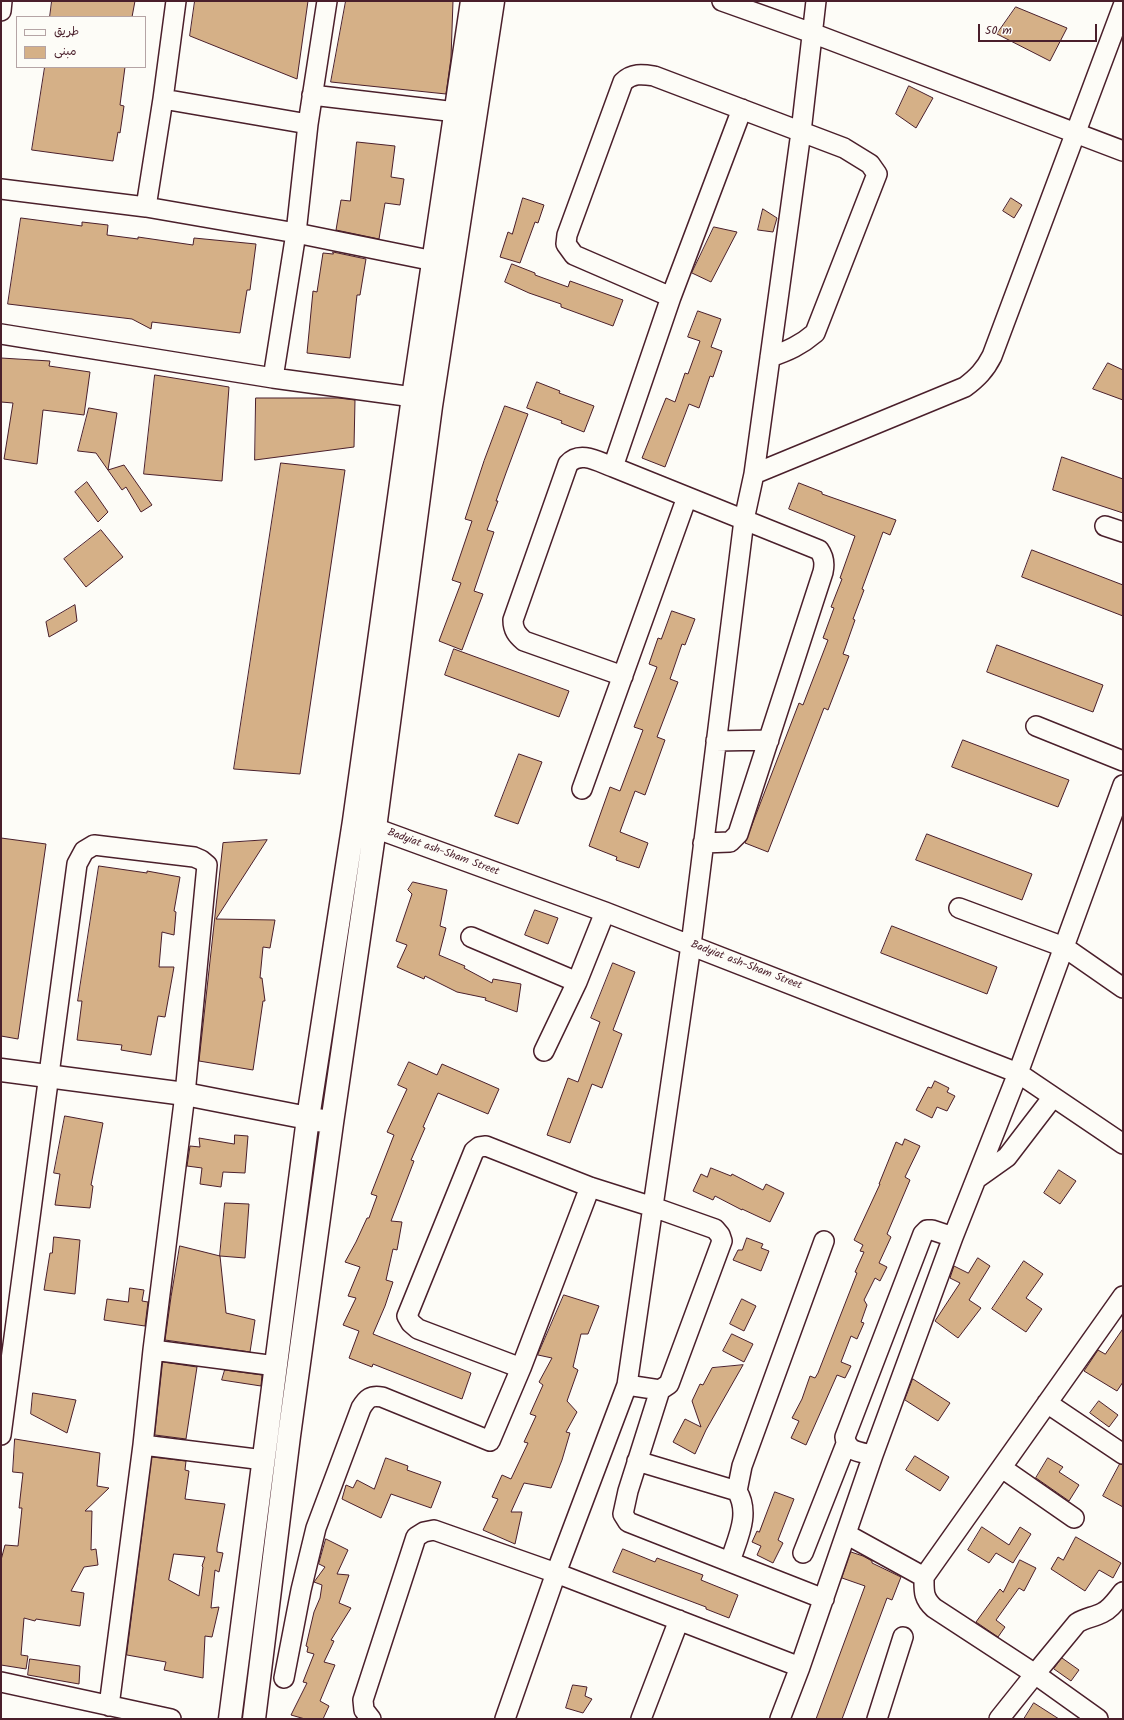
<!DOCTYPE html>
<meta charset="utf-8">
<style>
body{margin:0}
#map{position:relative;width:1124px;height:1720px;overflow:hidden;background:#fdfcf7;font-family:Kalam,"Playpen Sans Arabic",sans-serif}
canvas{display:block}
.frame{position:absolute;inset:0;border:2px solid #4a1f2b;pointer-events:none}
.legend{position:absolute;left:16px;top:16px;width:130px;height:52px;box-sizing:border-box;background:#fdfcf7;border:1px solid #b5a4a5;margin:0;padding:5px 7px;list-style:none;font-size:12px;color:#4a1f2b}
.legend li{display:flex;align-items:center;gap:8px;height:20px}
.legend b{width:20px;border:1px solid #b5a4a5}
.scale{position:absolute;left:978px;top:24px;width:119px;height:18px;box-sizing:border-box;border:2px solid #4a1f2b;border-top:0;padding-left:5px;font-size:12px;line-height:14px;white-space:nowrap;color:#4a1f2b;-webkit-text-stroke:3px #fdfcf7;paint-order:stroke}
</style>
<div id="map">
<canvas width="1124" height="1720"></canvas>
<div class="frame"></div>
<ul class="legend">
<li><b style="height:5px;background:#fdfcf7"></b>طريق</li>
<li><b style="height:11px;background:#d5b087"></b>مبنى</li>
</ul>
<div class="scale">50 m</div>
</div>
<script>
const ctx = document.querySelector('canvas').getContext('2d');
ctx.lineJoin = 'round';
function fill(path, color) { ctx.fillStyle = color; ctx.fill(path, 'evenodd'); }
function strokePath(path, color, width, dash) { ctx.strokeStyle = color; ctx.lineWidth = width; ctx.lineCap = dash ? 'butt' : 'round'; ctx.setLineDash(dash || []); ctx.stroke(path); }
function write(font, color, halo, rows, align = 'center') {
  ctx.font = font + ' Kalam,sans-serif'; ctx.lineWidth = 3; ctx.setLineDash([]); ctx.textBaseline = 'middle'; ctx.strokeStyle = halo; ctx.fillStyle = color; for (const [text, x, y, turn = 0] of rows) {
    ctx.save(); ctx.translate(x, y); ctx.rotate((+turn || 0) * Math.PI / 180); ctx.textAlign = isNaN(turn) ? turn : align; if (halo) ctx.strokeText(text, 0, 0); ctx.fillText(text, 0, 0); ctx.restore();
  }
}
const building = new Path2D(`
 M 52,1 L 135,1 L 132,17 L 50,17 Z
 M 195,1 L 308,1 L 297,79 L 190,36 Z
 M 346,1 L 453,1 L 451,58 L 446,94 L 331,82 Z
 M 1016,7 L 1067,28 L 1050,61 L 997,34 Z
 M 45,67 L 125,67 L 120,105 L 124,106 L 120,133 L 118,132 L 113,161 L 32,150 Z
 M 909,86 L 933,98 L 916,128 L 896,114 Z
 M 357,142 L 395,146 L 391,177 L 404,179 L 400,205 L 385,203 L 379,239 L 336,230 L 341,200 L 350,201 Z
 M 523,198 L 544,205 L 538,223 L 535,222 L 520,263 L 500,257 L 508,232 L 512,234 Z
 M 1011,198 L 1022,205 L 1014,218 L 1003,211 Z
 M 763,209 L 777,218 L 773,232 L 758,230 Z
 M 21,218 L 82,226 L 82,222 L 108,225 L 107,235 L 138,239 L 138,237 L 193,245 L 194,238 L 256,244 L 250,290 L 247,290 L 240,333 L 152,322 L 151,329 L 132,319 L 8,304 Z
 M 714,227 L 737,232 L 711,282 L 692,273 Z
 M 333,252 L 366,259 L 360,295 L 357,295 L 350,358 L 307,353 L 313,291 L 317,292 L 323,253 L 333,254 Z
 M 512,264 L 535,273 L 535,275 L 568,287 L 570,281 L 623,300 L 613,326 L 561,307 L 561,304 L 529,293 L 505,282 Z
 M 698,311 L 721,319 L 711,347 L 722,351 L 713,377 L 710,376 L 699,408 L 689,404 L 665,467 L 642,458 L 666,398 L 675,402 L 685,373 L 688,374 L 700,341 L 688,337 Z
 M 1,358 L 50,361 L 49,366 L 90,372 L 84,415 L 43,410 L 37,464 L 4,459 L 13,403 L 1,402 Z
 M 1108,363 L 1123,370 L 1123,400 L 1093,389 Z
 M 155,375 L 229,387 L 222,481 L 144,474 Z
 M 537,382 L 560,391 L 559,393 L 594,406 L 584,432 L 561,423 L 562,421 L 527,408 Z
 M 256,398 L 338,398 L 355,400 L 354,447 L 255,460 Z
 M 505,406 L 528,414 L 506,473 L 496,501 L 498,501 L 487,530 L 494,532 L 474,591 L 483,594 L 462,650 L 439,641 L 461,583 L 452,580 L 472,521 L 465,519 L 484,461 Z
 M 89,408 L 117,413 L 108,470 L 124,465 L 152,505 L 141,512 L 126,487 L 122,490 L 96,453 L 78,451 Z
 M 1062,457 L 1123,479 L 1123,513 L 1053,490 Z
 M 281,463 L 345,470 L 300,774 L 234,769 Z
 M 87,482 L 108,512 L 98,522 L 75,492 Z
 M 799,483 L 822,492 L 822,494 L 896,520 L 890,535 L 883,532 L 862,589 L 864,590 L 853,619 L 855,620 L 843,654 L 849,656 L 828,710 L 824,708 L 768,852 L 745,843 L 799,703 L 803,705 L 828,640 L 823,638 L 834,608 L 831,607 L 842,579 L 840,578 L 855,536 L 789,509 Z
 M 101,530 L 123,557 L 86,587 L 64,559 Z
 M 1032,550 L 1123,585 L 1123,616 L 1022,577 Z
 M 75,605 L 77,621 L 49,637 L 46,622 Z
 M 672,611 L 695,619 L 685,645 L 682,644 L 670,679 L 678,682 L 657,737 L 665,740 L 645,795 L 635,791 L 621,829 L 620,832 L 648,843 L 639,868 L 616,860 L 617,857 L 589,846 L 610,787 L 620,791 L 643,730 L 634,727 L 657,667 L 649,664 L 658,638 L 661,639 Z
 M 997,645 L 1103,685 L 1093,712 L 987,672 Z
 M 454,649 L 569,691 L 559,717 L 445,675 Z
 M 963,740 L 1069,780 L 1058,807 L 952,767 Z
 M 519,754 L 542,762 L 518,824 L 495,816 Z
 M 927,834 L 1032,874 L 1022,900 L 916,860 Z
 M 1,838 L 46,844 L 18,1039 L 1,1036 Z
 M 267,840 L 216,919 L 275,920 L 270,948 L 263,947 L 260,978 L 262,978 L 265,1001 L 263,1001 L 253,1070 L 199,1061 L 223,843 Z
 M 99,866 L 147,873 L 147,871 L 180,877 L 174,911 L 176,912 L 174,935 L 162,932 L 159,967 L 174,967 L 165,1017 L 158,1016 L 151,1055 L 121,1050 L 122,1045 L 77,1040 L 82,1001 L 78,1001 Z
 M 413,882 L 447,890 L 440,926 L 446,928 L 439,955 L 465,966 L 464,968 L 492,983 L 493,979 L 521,984 L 517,1012 L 485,1000 L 486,998 L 457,992 L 425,976 L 424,979 L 397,967 L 407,945 L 396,941 L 412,894 L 408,890 Z
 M 535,910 L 558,918 L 548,944 L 525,935 Z
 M 892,926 L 997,967 L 987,994 L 881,953 Z
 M 613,963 L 635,972 L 613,1030 L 622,1034 L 602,1088 L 592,1084 L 570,1143 L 547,1135 L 568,1078 L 578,1082 L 600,1022 L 591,1018 Z
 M 409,1062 L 437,1075 L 442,1064 L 499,1089 L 488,1114 L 438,1093 L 423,1127 L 425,1128 L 411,1160 L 414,1161 L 391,1221 L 402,1222 L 397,1250 L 393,1249 L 386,1280 L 393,1282 L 385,1306 L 373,1334 L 471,1373 L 462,1399 L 373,1364 L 372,1367 L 349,1358 L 359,1331 L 343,1325 L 356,1298 L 348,1296 L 360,1267 L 345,1262 L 356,1242 L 367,1218 L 369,1218 L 377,1196 L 371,1194 L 394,1135 L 387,1132 L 407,1089 L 398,1085 Z
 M 935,1081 L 949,1088 L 947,1092 L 955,1096 L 947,1111 L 937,1107 L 932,1118 L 916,1110 L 928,1087 L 931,1088 Z
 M 65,1116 L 103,1123 L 91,1185 L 93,1186 L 90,1208 L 55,1205 L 60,1174 L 54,1173 Z
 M 235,1135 L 248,1136 L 245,1173 L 223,1172 L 221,1187 L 200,1184 L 202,1168 L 187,1166 L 190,1146 L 200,1147 L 199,1138 L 234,1144 Z
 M 905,1139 L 920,1146 L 905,1177 L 910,1180 L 887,1234 L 891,1237 L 879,1263 L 887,1267 L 880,1281 L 875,1278 L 864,1300 L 867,1305 L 861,1322 L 864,1323 L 857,1339 L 851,1336 L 841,1362 L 851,1366 L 845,1378 L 837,1375 L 806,1445 L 791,1438 L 799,1421 L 792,1418 L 802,1399 L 810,1376 L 815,1378 L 818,1373 L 857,1273 L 855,1272 L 864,1252 L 860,1251 L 863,1245 L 854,1240 L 880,1184 L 879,1184 L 896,1142 L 902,1145 Z
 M 711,1168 L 731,1176 L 732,1174 L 763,1190 L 766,1184 L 784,1193 L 770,1222 L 742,1209 L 742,1210 L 715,1196 L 713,1200 L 693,1191 L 701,1174 L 707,1177 Z
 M 1059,1170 L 1076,1181 L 1060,1204 L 1044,1193 Z
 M 225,1203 L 249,1204 L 245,1258 L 220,1256 Z
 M 54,1237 L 80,1240 L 75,1294 L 44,1290 L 50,1253 L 52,1253 Z
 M 747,1238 L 763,1244 L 761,1248 L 769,1251 L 761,1271 L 733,1260 L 738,1250 L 742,1250 Z
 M 180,1246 L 220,1256 L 226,1313 L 255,1320 L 250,1352 L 165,1340 L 171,1297 Z
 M 978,1258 L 990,1266 L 969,1300 L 981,1308 L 958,1338 L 935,1321 L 960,1283 L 950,1278 L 954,1266 L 968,1273 Z
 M 1024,1261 L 1043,1274 L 1026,1298 L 1042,1309 L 1026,1332 L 992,1309 Z
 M 130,1288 L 144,1290 L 142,1301 L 148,1302 L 145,1326 L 104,1320 L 107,1299 L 128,1302 Z
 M 564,1295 L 599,1306 L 588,1334 L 581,1334 L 573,1367 L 578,1370 L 567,1401 L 577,1412 L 566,1432 L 570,1433 L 562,1460 L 551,1488 L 524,1483 L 511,1512 L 522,1512 L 515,1544 L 483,1530 L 498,1499 L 492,1497 L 502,1475 L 511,1479 L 528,1443 L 524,1442 L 536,1416 L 530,1414 L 543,1385 L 539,1382 L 552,1358 L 538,1355 Z
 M 742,1299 L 756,1306 L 744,1331 L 730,1324 Z
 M 1123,1329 L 1123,1382 L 1117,1391 L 1084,1371 L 1098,1350 L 1105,1354 Z
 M 732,1334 L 753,1344 L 744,1362 L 723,1351 Z
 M 163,1362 L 197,1367 L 186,1439 L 155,1435 Z
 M 743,1365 L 706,1430 L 695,1454 L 673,1442 L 685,1419 L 701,1427 L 692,1401 L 700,1384 L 703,1385 L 712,1368 Z
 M 225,1370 L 262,1375 L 261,1386 L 222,1380 Z
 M 913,1379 L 950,1403 L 938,1421 L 905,1400 Z
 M 33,1393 L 76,1400 L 67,1433 L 31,1414 Z
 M 1099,1401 L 1118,1415 L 1109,1427 L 1090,1413 Z
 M 15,1439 L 100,1453 L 97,1486 L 109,1488 L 85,1511 L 92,1511 L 91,1550 L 96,1549 L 98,1565 L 84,1567 L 71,1591 L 84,1593 L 80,1626 L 36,1619 L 35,1621 L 24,1618 L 21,1655 L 28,1656 L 26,1669 L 1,1665 L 1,1560 L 5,1545 L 18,1546 L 22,1508 L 19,1508 L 23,1473 L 13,1472 Z
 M 915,1456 L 949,1477 L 940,1491 L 906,1470 Z
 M 152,1457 L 186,1461 L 185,1470 L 189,1471 L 185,1499 L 225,1504 L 217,1548 L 217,1552 L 223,1553 L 219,1572 L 215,1570 L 211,1608 L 219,1607 L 212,1637 L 205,1636 L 203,1678 L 164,1670 L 166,1662 L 127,1655 ZM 174,1554 L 205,1557 L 202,1566 L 203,1567 L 199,1596 L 169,1580 Z
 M 386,1458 L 408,1466 L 407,1470 L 441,1482 L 431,1508 L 391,1494 L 381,1518 L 342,1499 L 346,1485 L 353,1488 L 357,1480 L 374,1489 Z
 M 1048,1458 L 1063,1467 L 1059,1472 L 1079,1485 L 1069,1501 L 1036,1478 Z
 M 1120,1464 L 1123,1465 L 1123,1507 L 1103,1496 Z
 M 775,1492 L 794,1499 L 778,1540 L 783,1543 L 773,1563 L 757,1555 L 761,1546 L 752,1542 L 757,1531 L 759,1532 Z
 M 982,1527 L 1009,1545 L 1020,1527 L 1031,1534 L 1013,1563 L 996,1553 L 989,1563 L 968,1550 Z
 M 1076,1537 L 1121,1563 L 1113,1578 L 1099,1570 L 1085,1591 L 1051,1569 L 1058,1557 L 1063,1560 Z
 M 326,1539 L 348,1550 L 337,1574 L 349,1575 L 339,1603 L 351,1608 L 331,1640 L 334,1641 L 324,1662 L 335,1665 L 320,1701 L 329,1706 L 323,1719 L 305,1719 L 291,1715 L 307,1683 L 303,1682 L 314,1654 L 307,1652 L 308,1647 L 306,1646 L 314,1612 L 320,1598 L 322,1585 L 314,1582 L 325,1567 L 319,1564 Z
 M 623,1549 L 655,1562 L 657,1558 L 703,1575 L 701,1580 L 738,1595 L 729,1618 L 706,1609 L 706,1607 L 613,1572 Z
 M 851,1552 L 863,1556 L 872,1561 L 872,1563 L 901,1577 L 892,1600 L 887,1598 L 842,1719 L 816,1719 L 865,1586 L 842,1578 Z
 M 1020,1560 L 1036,1568 L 1024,1591 L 1019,1588 L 996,1620 L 1005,1627 L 998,1637 L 976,1622 L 1000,1589 L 1003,1592 Z
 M 1062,1658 L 1079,1670 L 1071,1681 L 1054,1669 Z
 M 30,1659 L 80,1666 L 79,1684 L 28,1675 Z
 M 573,1685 L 587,1687 L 585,1696 L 592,1699 L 583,1713 L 566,1708 Z
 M 1034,1703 L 1059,1719 L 1024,1719 Z`);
const minor = new Path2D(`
 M 722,1 L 812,33 L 1123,151
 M 816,1 L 801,132 L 754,474 L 744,520 L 691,945 L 627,1385 L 556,1573 L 800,1667 L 873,1455 L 953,1237 L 1018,1073 L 1123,785
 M 1,11 L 2,1
 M 312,95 L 456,112
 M 163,99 L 308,124
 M 1,189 L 146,207 L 296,233 L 434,261
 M 146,207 L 163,99 L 176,1
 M 671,297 L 574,255 L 566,244 L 567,235 L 623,82 C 632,73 642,74 654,76 L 844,148 L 870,164 L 877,174 L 815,333 C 801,345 788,351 770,357
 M 1,334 L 273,378 L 413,397
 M 273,378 L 296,233 L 308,124 L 327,1
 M 613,467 L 671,297 L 742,109
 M 754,474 L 965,387 C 977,378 985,370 992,356 L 1123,6
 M 1105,526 L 1123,532
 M 623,676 L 524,641 C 517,635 513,630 513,620 L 568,464 C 580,450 599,462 613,467 L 819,550 C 824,557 825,563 823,572 L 738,834 L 730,842 L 703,843
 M 1036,726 L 1123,761
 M 716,741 L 769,740
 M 582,789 L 687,497
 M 361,823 L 605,912 L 1018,1073 L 1123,1144
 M 959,908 L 1064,947 L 1123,988
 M 471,937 L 577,982
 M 544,1051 L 577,982 L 605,912
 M 976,1179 L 1007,1157 L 1053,1097
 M 590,1187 L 521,1368 L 418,1329 L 411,1323 L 407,1316 L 474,1151 L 479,1147 L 486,1146 L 590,1187 L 653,1207 L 715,1229 L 720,1235 L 722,1241 L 669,1384 L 660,1390 L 627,1385
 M 153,1350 L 276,1366
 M 660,1390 L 628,1491 L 623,1514 L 628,1522 L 824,1599
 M 1047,1403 L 1123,1454
 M 1,1435 L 77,864 L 84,851 L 94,845 L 194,857 L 201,860 L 207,865 L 185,1094 L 153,1350 L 143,1445 L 109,1706
 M 143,1445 L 264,1460
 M 873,1455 C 860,1452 846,1452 845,1437 L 923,1234 L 927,1230 L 932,1230 L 953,1237
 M 637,1461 L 737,1491
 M 1002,1468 L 1074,1518
 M 846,1534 L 924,1577 L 1123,1296
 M 803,1553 L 846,1444
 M 730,1562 C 737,1539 751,1514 737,1491 L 742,1466 L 824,1241
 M 924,1577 C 924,1591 923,1598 934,1608 L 1035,1674 L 999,1719
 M 284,1678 L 301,1590 L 316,1528 L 361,1408 C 367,1398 371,1395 382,1397 L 490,1441 L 521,1368
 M 1,1682 L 171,1719
 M 371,1719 L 364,1710 L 363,1700 L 416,1537 L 424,1532 L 434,1530 L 556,1573 L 505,1719
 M 641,1719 L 679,1620
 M 780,1719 L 800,1667
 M 877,1719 L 903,1637
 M 1098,1719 L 1035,1674 L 1077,1623 C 1085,1618 1094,1617 1102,1613 C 1111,1609 1117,1599 1123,1592`);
const tertiary = new Path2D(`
 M 1,1070 L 185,1094 L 323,1121
 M 230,1719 L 308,1118 L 354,821 L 413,397 L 472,1
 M 254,1719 L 289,1436 L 332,1123 L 375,828 L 431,406 L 493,1`);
const streetNames = [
 ["Badyiat ash-Sham Street",443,853,20],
 ["Badyiat ash-Sham Street",746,966,21]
];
fill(building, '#d5b087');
strokePath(building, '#4a1f2b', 1);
strokePath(minor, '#4a1f2b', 22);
strokePath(tertiary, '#4a1f2b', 25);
strokePath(minor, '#fdfcf7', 19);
strokePath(tertiary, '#fdfcf7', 22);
write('11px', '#4a1f2b', '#fdfcf7', streetNames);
</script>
